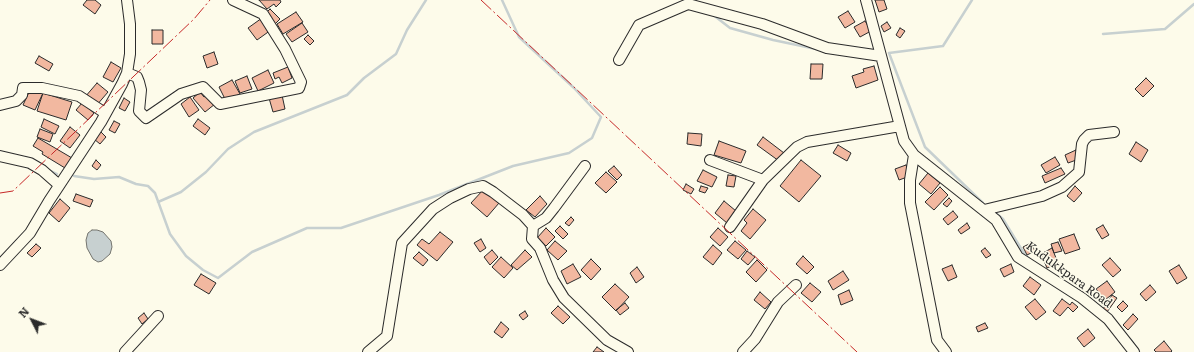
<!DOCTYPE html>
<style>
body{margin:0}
#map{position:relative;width:1194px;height:352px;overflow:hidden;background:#fdfbea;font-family:Literata,serif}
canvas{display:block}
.north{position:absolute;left:12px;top:300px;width:40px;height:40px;-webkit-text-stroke:3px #fdfbea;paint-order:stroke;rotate:312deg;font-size:11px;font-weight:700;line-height:16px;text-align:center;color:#2b2b2b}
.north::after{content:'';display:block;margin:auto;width:14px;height:18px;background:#2b2b2b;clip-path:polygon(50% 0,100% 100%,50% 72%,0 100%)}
</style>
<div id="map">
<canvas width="1194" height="352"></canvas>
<div class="north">N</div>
</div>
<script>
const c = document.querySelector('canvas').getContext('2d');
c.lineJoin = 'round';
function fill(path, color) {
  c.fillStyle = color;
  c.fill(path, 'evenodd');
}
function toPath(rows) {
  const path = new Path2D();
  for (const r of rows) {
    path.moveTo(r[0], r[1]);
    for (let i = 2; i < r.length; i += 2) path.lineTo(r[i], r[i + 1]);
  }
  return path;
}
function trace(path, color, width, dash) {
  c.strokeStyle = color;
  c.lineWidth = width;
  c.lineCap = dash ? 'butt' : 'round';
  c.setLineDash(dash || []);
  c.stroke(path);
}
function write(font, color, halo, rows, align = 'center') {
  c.font = font + ' Literata,serif';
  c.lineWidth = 3;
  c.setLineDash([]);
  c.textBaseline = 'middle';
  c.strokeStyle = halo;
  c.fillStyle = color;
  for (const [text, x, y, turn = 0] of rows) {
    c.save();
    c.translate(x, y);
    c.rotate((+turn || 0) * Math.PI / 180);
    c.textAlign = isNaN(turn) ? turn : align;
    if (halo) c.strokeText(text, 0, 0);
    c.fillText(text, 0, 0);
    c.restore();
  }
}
const water = toPath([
 [92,230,97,230,103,232,111,241,112,247,110,254,102,261,98,262,93,259,87,248,86,240,88,233,92,230]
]);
fill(water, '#c7d0d0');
trace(water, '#74746e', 1);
trace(toPath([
 [972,0,943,46,889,53,925,147,983,203],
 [712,14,730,28,773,40,816,49],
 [1103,34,1165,29,1194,4],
 [49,170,57,174],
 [74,176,94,179,119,177,136,184,148,186,155,193,170,234,186,256,203,270,218,278,252,252,307,228,341,228,439,195,513,166,569,153,592,138,601,117,574,88,519,37,502,0],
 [158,202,181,192,206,172,228,149,254,132,347,95,364,78,396,54,407,30,426,0],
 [997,214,1003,219,1025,255,1032,261],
 [1131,340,1139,352]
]), '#c7d0d0', 2.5);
const building = toPath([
 [87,0,95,0,101,5,95,14,83,5,87,0],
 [259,0,280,0,281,2,276,7,274,4,267,9,259,0],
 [875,0,884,0,887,9,879,12,875,0],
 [270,9,280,19,275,24,265,14,270,9],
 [848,11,855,22,845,28,838,17,848,11],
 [296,12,303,22,283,34,277,24,296,12],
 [262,18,271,30,257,40,248,28,262,18],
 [865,21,871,31,860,37,854,27,865,21],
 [887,22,891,28,884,32,881,26,887,22],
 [302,23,308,32,292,42,286,34,302,23],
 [900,28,905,31,900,38,896,35,900,28],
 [152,30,163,30,163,44,152,44,152,30],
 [308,35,314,41,310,45,304,39,308,35],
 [214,52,218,64,207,68,203,56,214,52],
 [39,56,53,64,49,71,35,63,39,56],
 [111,62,121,68,113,82,103,77,111,62],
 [811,64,823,64,822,79,810,79,811,64],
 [874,66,878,80,856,88,852,76,864,72,863,69,874,66],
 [288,67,292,78,282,83,279,77,275,79,273,73,288,67],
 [268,70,274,83,258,91,252,78,268,70],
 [247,76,252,89,240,93,235,81,247,76],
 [1146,78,1154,86,1143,97,1135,89,1146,78],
 [232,80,240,94,226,101,219,87,232,80],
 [97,83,108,92,96,106,85,97,97,83],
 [31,88,43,93,35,110,23,105,31,88],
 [200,92,204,97,207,95,215,104,205,112,193,98,200,92],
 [43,93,72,102,66,120,37,111,43,93],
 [282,95,285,109,273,112,269,98,282,95],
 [190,97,199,110,189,117,181,104,190,97],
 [124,98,130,102,125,111,119,108,124,98],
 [82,103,94,113,88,120,76,110,82,103],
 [44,119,59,126,55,134,41,127,44,119],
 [198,119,210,128,205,135,193,126,198,119],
 [114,121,120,124,115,133,109,130,114,121],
 [70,127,80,135,70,148,60,141,70,127],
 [40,129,53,134,50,142,37,137,40,129],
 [101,132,106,137,100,144,94,139,101,132],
 [688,133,702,134,701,146,687,144,688,133],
 [763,137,784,153,779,161,757,145,763,137],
 [38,138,72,158,65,168,42,154,43,152,33,146,38,138],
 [719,141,746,151,741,163,714,155,719,141],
 [1136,142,1148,150,1141,162,1129,154,1136,142],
 [838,145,851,153,847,161,833,153,838,145],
 [1076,150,1079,159,1068,163,1065,155,1076,150],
 [1055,157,1060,165,1046,173,1041,165,1055,157],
 [96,160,101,165,97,170,92,166,96,160],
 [801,160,821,176,799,202,780,186,801,160],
 [906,165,910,176,899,180,895,169,906,165],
 [614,166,622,175,617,180,608,171,614,166],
 [1061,168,1065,174,1045,183,1042,176,1061,168],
 [703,170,717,177,712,187,697,181,703,170],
 [606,172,617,182,606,193,595,183,606,172],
 [928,173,940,183,931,194,919,184,928,173],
 [728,175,736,176,734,187,726,186,728,175],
 [686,184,694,189,691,194,683,190,686,184],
 [701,186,708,188,705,193,699,191,701,186],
 [1075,186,1082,193,1074,202,1067,196,1075,186],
 [940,187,948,195,934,210,925,202,940,187],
 [483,190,499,203,487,217,471,203,483,190],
 [76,194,93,200,90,207,73,201,76,194],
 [540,196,547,204,535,217,526,210,540,196],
 [949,198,952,201,947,207,943,204,949,198],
 [60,199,70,208,59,222,49,213,60,199],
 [724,201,736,211,727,223,715,213,724,201],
 [753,209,766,220,750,239,741,231,747,223,744,220,753,209],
 [953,211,958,217,948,225,943,219,953,211],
 [571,217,574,220,569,226,565,223,571,217],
 [967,223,970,228,961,234,958,230,967,223],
 [1103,225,1109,235,1102,239,1096,229,1103,225],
 [560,226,568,234,563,239,555,231,560,226],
 [546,228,555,237,546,246,537,238,546,228],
 [718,228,728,237,720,246,710,237,718,228],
 [440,232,453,242,437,261,417,245,422,239,429,244,440,232],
 [1074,234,1080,249,1065,254,1059,239,1074,234],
 [481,239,486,248,480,252,474,243,481,239],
 [555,241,567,251,558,260,547,250,555,241],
 [735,241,746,250,738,259,727,250,735,241],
 [1058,242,1062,251,1054,253,1051,244,1058,242],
 [1031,243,1035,251,1027,255,1023,247,1031,243],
 [36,244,41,248,32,257,27,253,36,244],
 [713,245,722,253,713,265,703,257,713,245],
 [985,248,991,255,986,258,981,251,985,248],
 [1052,248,1058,263,1047,268,1041,254,1052,248],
 [492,250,498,257,490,265,484,257,492,250],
 [525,250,532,257,517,270,511,265,525,250],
 [747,251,755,257,748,265,741,259,747,251],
 [419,252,428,260,423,266,413,258,419,252],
 [803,256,814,267,807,274,796,264,803,256],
 [501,257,513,268,504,278,492,267,501,257],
 [1110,258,1121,270,1113,277,1102,265,1110,258],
 [591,259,601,269,591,280,581,270,591,259],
 [757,260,767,270,756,282,746,272,757,260],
 [573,264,581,277,567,284,561,271,573,264],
 [1011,264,1014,272,1004,277,1000,269,1011,264],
 [952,265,957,277,948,281,942,269,952,265],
 [1179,265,1187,278,1177,284,1169,271,1179,265],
 [637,267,644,277,636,283,630,273,637,267],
 [843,271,849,280,833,290,828,281,843,271],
 [201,274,216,283,209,294,194,285,201,274],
 [1030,277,1041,285,1034,295,1023,286,1030,277],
 [1107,281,1115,292,1105,300,1096,289,1107,281],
 [810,283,821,292,812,302,801,293,810,283],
 [615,284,629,297,616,311,602,297,615,284],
 [1150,285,1156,292,1146,301,1140,294,1150,285],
 [849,290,853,300,841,305,838,295,849,290],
 [760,292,771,302,765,309,754,300,760,292],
 [1112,295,1117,298,1107,312,1103,309,1112,295],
 [1035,299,1046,312,1036,320,1025,307,1035,299],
 [1062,299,1070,305,1072,302,1078,307,1073,312,1068,307,1060,316,1053,311,1062,299],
 [1123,301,1128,306,1122,312,1117,307,1123,301],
 [625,303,629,308,620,315,616,310,625,303],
 [558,306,570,317,563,324,551,313,558,306],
 [525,311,528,316,523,320,519,315,525,311],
 [144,313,148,319,142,324,138,318,144,313],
 [1133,314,1138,319,1128,330,1123,325,1133,314],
 [501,322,509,329,502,338,494,332,501,322],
 [985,323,988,328,978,332,976,327,985,323],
 [1088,329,1095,338,1084,347,1077,338,1088,329],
 [1164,341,1172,351,1171,352,1156,352,1154,350,1164,341],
 [597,347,604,352,593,352,597,347]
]);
fill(building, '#f2b8a0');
trace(building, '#2b2b2b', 1);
const minor = toPath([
 [866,0,904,141,914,155,996,220,1018,257,1082,298,1108,319,1134,352],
 [619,60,639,25,688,4,762,24,827,48,881,56],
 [127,73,137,77,139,82,141,90,139,111,146,118,181,94,203,87,220,104,299,88,301,82,285,49,263,14,233,0],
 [0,105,16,101,22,95,23,88,42,88,79,96,105,113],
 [914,155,910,180,910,203,937,340,946,352],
 [0,156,30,163,42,170,59,185],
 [710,160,763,180],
 [585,166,554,208,546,218,533,226,532,239,540,248,553,280,564,298,607,340,628,352],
 [984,210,1042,196,1062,187,1079,172,1082,144,1084,140,1089,135,1114,132],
 [730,227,763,180,797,147,807,142,900,126],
 [0,265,30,233,49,201,101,122,122,84,127,73,130,54,130,24,127,0],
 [125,352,158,316],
 [368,352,387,336,402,243,433,209,450,198,469,189,483,186,493,192,523,215,533,226],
 [743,352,755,339,778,302,796,285]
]);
trace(minor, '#2b2b2b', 12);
trace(minor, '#fdfbea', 10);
trace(toPath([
 [481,0,857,352],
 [0,193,13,191,194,19,210,0]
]), '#c62828', 1, [14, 3, 2, 3]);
write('12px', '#2b2b2b', '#fdfbea', [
 ["Kudukkpara Road",1069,275,36]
]);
</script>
